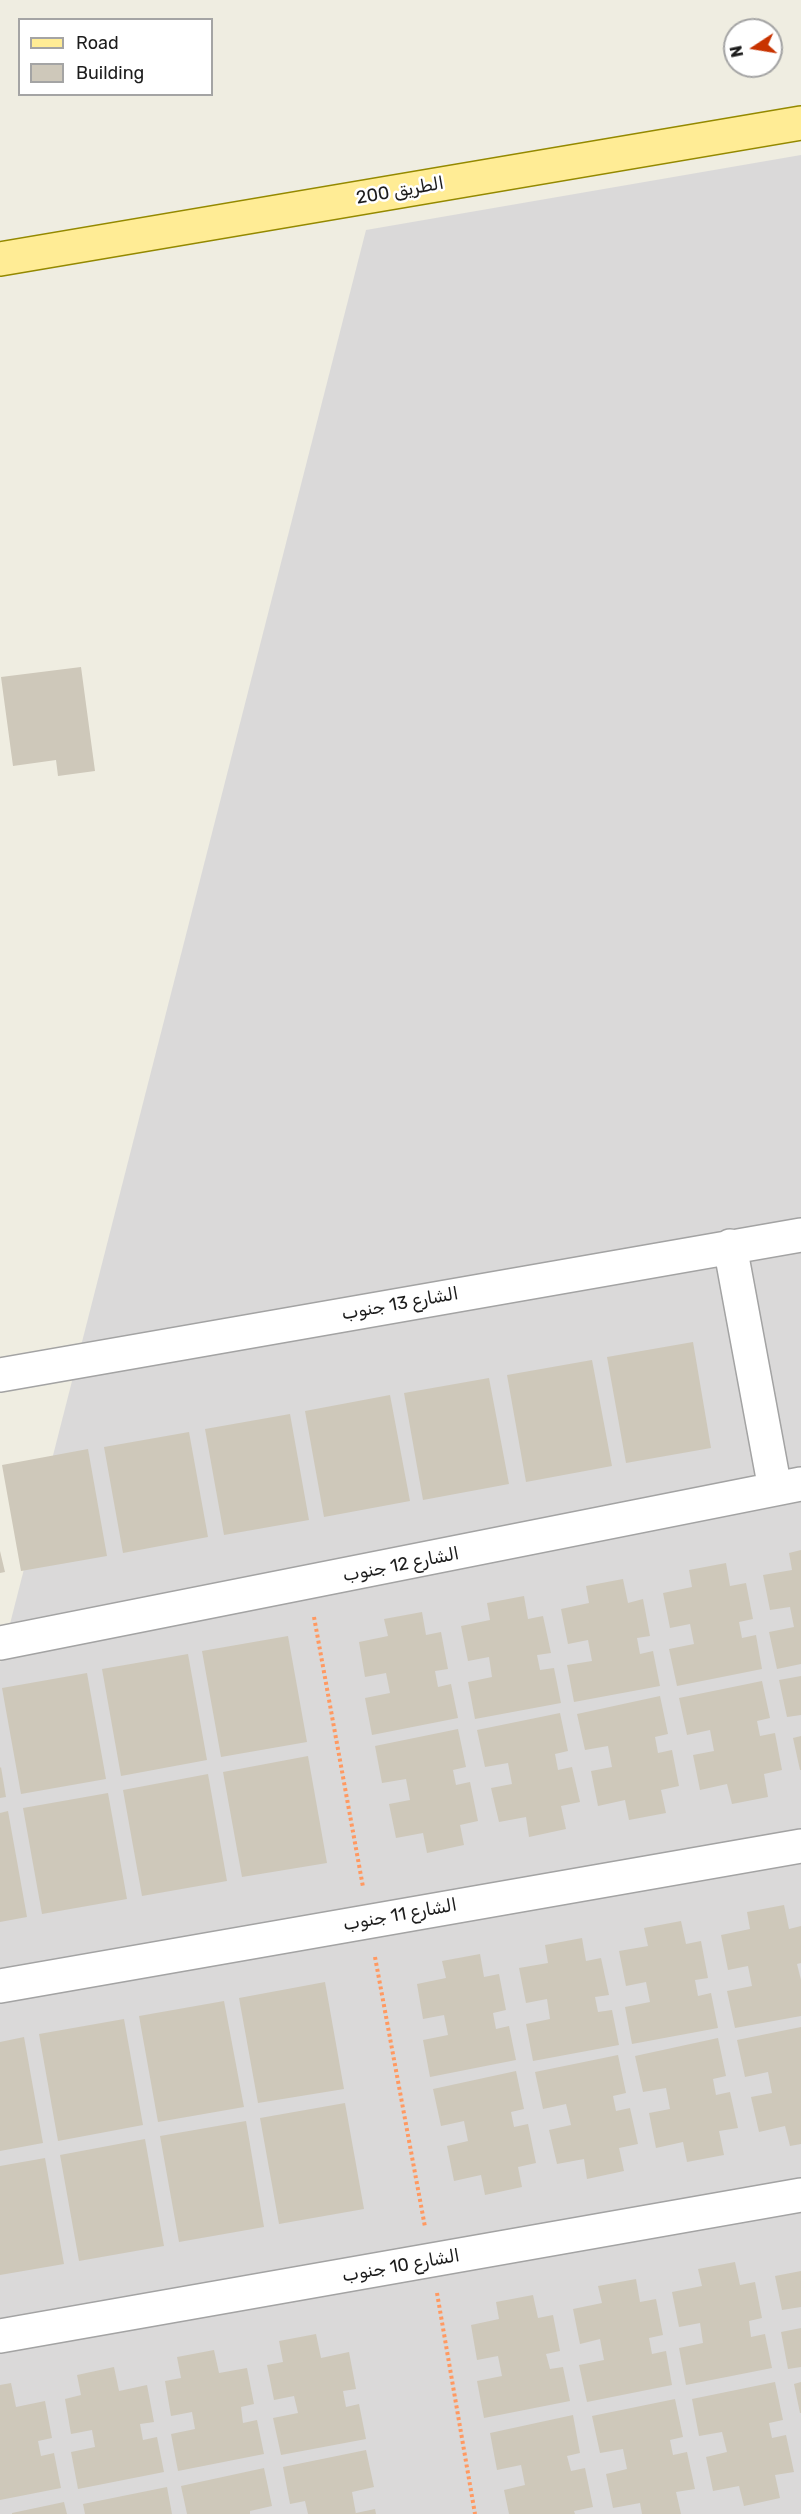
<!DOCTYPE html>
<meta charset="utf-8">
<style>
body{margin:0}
#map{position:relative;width:801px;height:2514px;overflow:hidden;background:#efede1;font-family:Rubik,sans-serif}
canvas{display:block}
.legend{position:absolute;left:18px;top:18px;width:195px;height:78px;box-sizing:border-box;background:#fff;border:2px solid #a4a4a4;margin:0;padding:8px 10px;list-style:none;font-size:18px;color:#1c1c1c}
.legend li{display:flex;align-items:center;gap:12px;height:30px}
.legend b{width:30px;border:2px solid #a4a4a4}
.north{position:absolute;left:723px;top:18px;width:60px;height:60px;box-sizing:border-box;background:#fff;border:2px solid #a4a4a4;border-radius:50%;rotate:258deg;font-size:16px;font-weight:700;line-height:24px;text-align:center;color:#1c1c1c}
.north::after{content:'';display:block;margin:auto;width:21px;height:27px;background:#c83300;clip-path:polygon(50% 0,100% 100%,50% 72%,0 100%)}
</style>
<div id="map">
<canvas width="801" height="2514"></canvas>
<ul class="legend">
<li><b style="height:8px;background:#ffec95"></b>Road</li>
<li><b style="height:16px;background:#cec8ba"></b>Building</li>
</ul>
<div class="north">N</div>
</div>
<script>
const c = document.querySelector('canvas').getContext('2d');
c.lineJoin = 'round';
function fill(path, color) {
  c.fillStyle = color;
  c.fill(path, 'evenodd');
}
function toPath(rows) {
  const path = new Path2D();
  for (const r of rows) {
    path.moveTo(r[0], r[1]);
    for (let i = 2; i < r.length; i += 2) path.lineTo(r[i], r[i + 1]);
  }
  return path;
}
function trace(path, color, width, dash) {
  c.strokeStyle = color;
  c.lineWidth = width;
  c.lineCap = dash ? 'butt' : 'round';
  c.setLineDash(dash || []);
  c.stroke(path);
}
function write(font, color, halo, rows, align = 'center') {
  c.font = font + ' Rubik,Cairo,sans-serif';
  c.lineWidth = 5;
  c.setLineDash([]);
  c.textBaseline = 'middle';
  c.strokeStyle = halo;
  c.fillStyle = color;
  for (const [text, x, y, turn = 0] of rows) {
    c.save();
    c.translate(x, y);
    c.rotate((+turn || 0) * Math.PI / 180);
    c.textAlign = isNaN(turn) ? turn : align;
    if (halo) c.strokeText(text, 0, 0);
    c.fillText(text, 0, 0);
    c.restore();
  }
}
fill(toPath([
 [801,155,801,2514,0,2514,0,1663,366,230]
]), '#dad9d9');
fill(toPath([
 [81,667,95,771,58,776,56,760,13,766,1,677],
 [693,1342,711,1448,626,1463,607,1357],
 [592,1360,612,1466,526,1482,507,1375],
 [489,1378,509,1484,423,1500,404,1393],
 [390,1395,410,1501,324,1517,305,1411],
 [290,1414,309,1520,224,1535,205,1429],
 [189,1432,208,1537,123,1553,104,1447],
 [88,1449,107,1556,21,1571,2,1465],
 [801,1550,801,1664,777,1669,769,1632,794,1627,790,1607,770,1610,763,1575,792,1570,789,1553],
 [0,1551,5,1572,0,1573],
 [726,1563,730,1586,746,1583,753,1619,739,1622,742,1638,756,1635,762,1669,677,1686,669,1649,694,1644,690,1624,670,1628,663,1593,692,1587,689,1570],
 [623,1579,628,1603,643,1599,650,1636,637,1638,640,1654,653,1651,660,1686,574,1702,567,1665,592,1661,588,1640,568,1644,561,1609,589,1603,586,1586],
 [524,1596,528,1619,543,1616,551,1653,537,1655,540,1670,554,1668,561,1703,475,1719,468,1682,492,1677,489,1657,468,1661,461,1626,490,1620,487,1603],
 [422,1612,426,1635,441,1632,448,1669,435,1671,438,1687,451,1684,458,1718,372,1735,365,1698,390,1693,386,1673,365,1677,359,1642,388,1636,384,1619],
 [288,1636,307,1742,221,1757,202,1651],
 [188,1654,207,1760,121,1776,102,1669],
 [87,1673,106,1779,21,1794,2,1688],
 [801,1676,801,1715,787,1717,779,1680],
 [762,1681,770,1718,757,1721,760,1736,775,1733,782,1770,764,1774,768,1797,732,1804,727,1784,700,1790,693,1755,714,1751,710,1730,687,1735,679,1698],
 [660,1696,668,1734,655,1737,658,1753,672,1750,679,1786,661,1790,666,1813,629,1820,625,1800,598,1806,591,1771,612,1767,608,1746,585,1750,577,1714],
 [560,1713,568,1751,555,1754,558,1770,572,1767,580,1802,561,1806,566,1829,529,1837,526,1817,499,1822,491,1788,512,1784,508,1763,485,1767,477,1730],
 [458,1729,466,1767,453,1770,456,1785,470,1782,478,1821,460,1825,464,1845,427,1853,423,1833,396,1838,389,1804,410,1800,406,1779,382,1783,375,1746],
 [801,1736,801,1770,800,1770,793,1738],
 [308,1756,327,1863,242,1877,223,1772],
 [1,1767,6,1797,0,1798,0,1768],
 [208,1774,227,1881,142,1896,123,1790],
 [108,1793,127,1899,42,1914,23,1808],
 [8,1811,27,1917,0,1922,0,1813],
 [784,1905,789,1929,801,1926,801,1963,797,1964,801,1980,801,2016,735,2028,727,1991,752,1986,748,1966,728,1970,721,1935,750,1929,747,1912],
 [681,1921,686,1944,701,1941,708,1978,695,1980,698,1996,711,1993,718,2028,632,2044,625,2007,650,2002,646,1982,626,1986,619,1951,648,1946,644,1928],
 [582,1938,586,1961,601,1958,609,1995,595,1997,598,2012,612,2010,619,2045,533,2061,526,2024,550,2019,547,1999,526,2003,519,1968,548,1963,545,1945],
 [480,1954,484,1977,499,1974,506,2010,493,2013,496,2029,509,2026,516,2060,430,2077,423,2040,448,2035,444,2015,423,2019,417,1984,446,1978,442,1961],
 [325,1982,344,2089,258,2103,239,1998],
 [224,2001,244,2107,158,2122,139,2016],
 [124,2019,143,2125,58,2141,39,2034],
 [801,2027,801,2144,790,2146,785,2126,759,2132,751,2097,772,2093,768,2072,745,2077,737,2040],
 [24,2037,43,2143,0,2151,0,2042],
 [718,2038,726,2076,713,2079,716,2095,730,2092,738,2128,719,2131,724,2155,687,2162,683,2142,656,2148,649,2113,670,2109,666,2088,643,2092,635,2056],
 [618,2055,626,2093,613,2096,616,2111,630,2108,638,2144,619,2148,624,2171,587,2179,584,2159,557,2164,549,2130,571,2125,566,2104,543,2109,535,2072],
 [516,2071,524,2109,511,2112,514,2127,528,2124,536,2163,518,2167,522,2187,485,2195,481,2175,454,2181,447,2146,468,2141,464,2121,441,2126,433,2089],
 [345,2103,364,2209,279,2224,260,2118],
 [246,2121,264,2227,179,2242,160,2136],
 [145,2139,164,2246,79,2261,60,2155],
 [45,2158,64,2264,0,2275,0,2166],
 [735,2262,740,2285,755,2282,762,2318,749,2321,751,2337,765,2334,772,2368,686,2385,679,2348,703,2343,700,2323,679,2327,672,2292,702,2286,698,2269],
 [801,2271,801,2307,782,2310,775,2276],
 [636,2279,640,2302,656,2299,663,2335,649,2338,652,2354,666,2351,672,2385,587,2402,579,2365,604,2360,600,2339,580,2344,573,2309,602,2303,598,2286],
 [533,2295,538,2318,553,2315,560,2351,546,2354,550,2369,563,2367,570,2401,484,2418,477,2381,502,2376,498,2356,477,2360,471,2325,499,2319,496,2302],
 [801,2328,801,2367,788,2369,781,2332],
 [316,2334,321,2358,349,2352,356,2389,343,2391,346,2407,359,2404,366,2439,281,2455,273,2418,298,2413,294,2396,274,2400,267,2365,283,2362,279,2341],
 [214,2350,219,2373,247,2368,254,2404,241,2407,243,2423,257,2420,264,2454,178,2471,171,2434,195,2429,192,2412,171,2416,165,2381,181,2378,177,2357],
 [114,2367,119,2391,147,2385,154,2422,140,2424,143,2440,157,2437,164,2472,78,2489,71,2452,95,2447,92,2430,71,2434,65,2399,81,2395,77,2375],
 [775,2382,783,2420,769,2423,772,2438,786,2435,794,2472,775,2475,780,2498,744,2506,739,2486,713,2491,706,2457,727,2452,722,2432,699,2436,692,2399],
 [801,2382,801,2413,800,2413,794,2384],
 [11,2383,16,2407,45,2401,52,2438,38,2441,41,2456,54,2453,61,2488,0,2500,0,2385],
 [675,2399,683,2437,670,2440,673,2455,687,2452,695,2489,676,2492,681,2514,642,2514,640,2503,613,2508,606,2474,627,2469,623,2449,600,2453,592,2416],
 [573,2415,580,2453,567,2456,571,2471,585,2468,593,2507,574,2511,575,2514,509,2514,504,2490,525,2485,521,2465,497,2470,490,2433],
 [366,2450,374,2487,352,2492,356,2514,308,2514,305,2501,290,2504,283,2467],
 [264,2468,272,2506,250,2511,250,2514,187,2514,181,2486],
 [167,2487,172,2514,85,2514,83,2504],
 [64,2502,67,2514,12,2514,12,2513],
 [375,2509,376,2514,356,2514,356,2513]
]), '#cec8ba');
const minor = toPath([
 [730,1246,775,1489],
 [0,1375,801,1235],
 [0,1643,801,1484],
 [0,1986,801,1846],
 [0,2336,801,2195]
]);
const major = toPath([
 [0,259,801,123]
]);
trace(minor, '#a3a3a3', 36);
trace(major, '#948900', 36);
trace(toPath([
 [314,1617,363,1887],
 [375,1957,425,2227],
 [437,2293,475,2514]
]), '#ff9961', 4, [3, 3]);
trace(minor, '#fff', 33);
trace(major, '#ffec95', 33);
write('18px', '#1c1c1c', '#fff', [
 ["الطريق 200",400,191,-10],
 ["الشارع 13 جنوب",400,1304,-10],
 ["الشارع 12 جنوب",401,1565,-11],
 ["الشارع 11 جنوب",400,1915,-10],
 ["الشارع 10 جنوب",401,2266,-10]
]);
</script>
